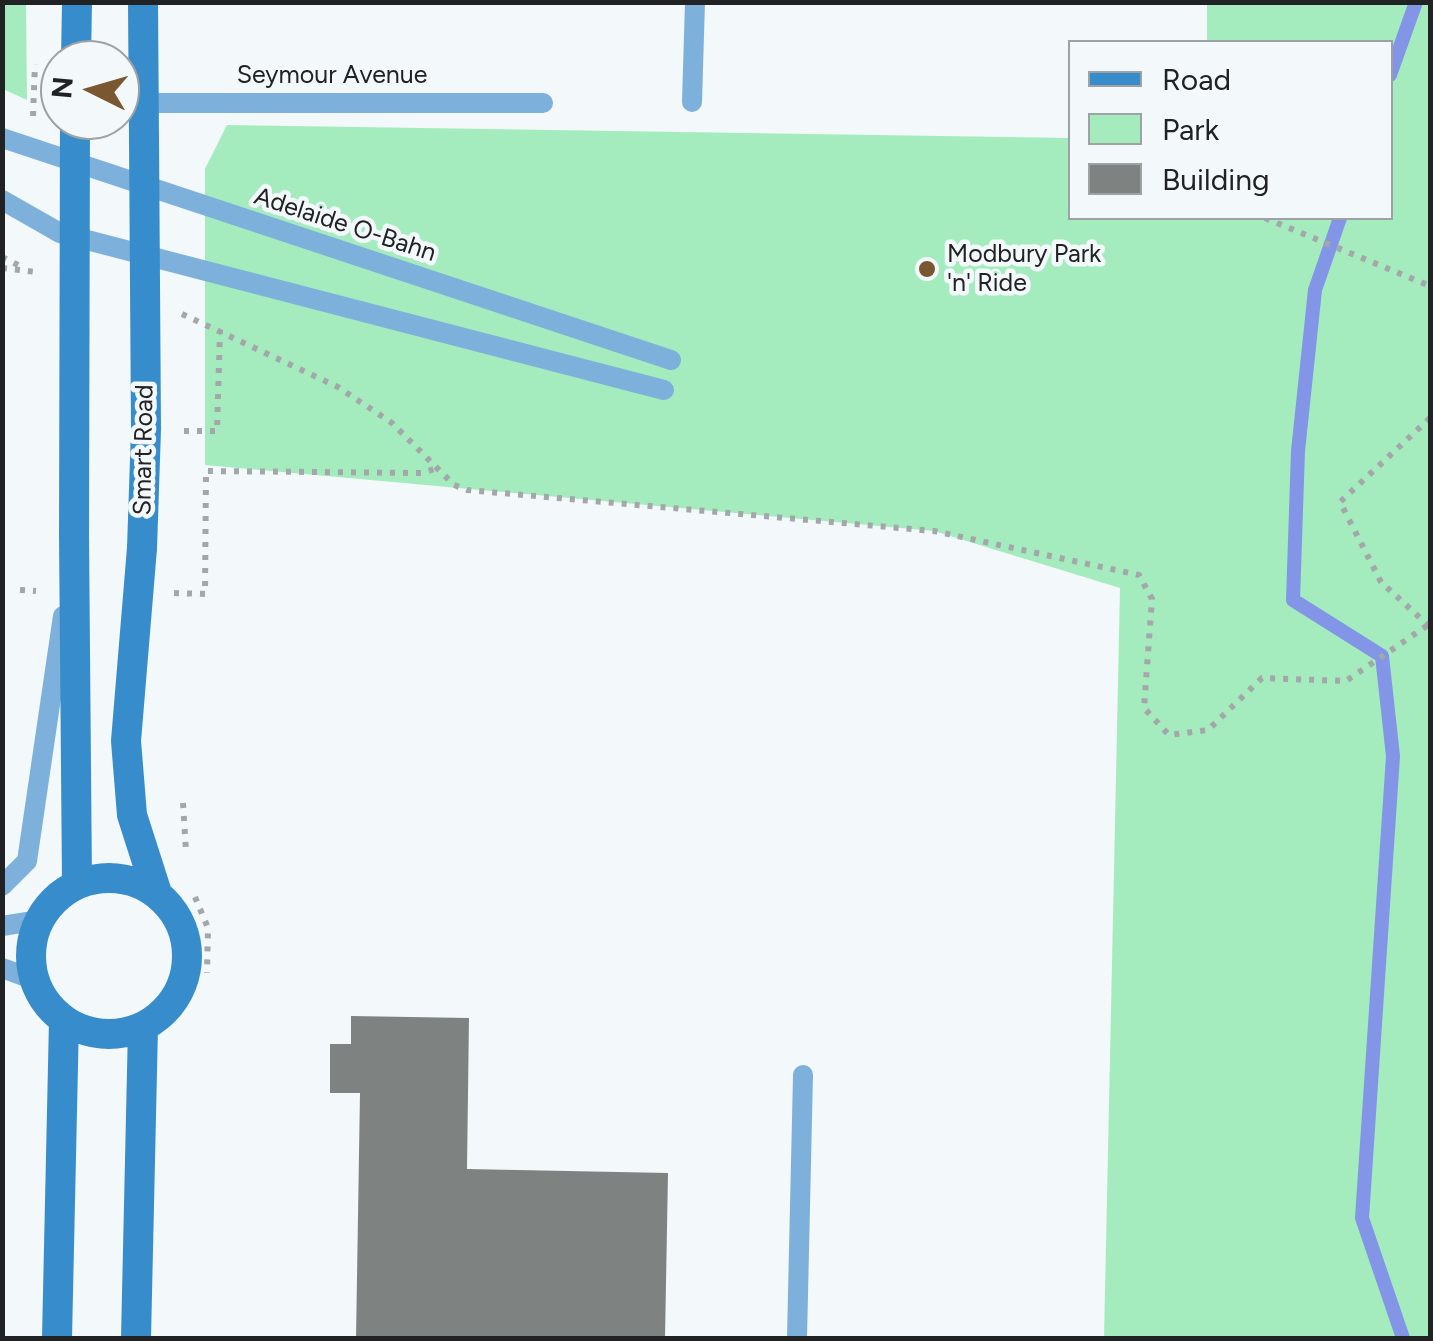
<!DOCTYPE html>
<style>
body{margin:0}
#map{position:relative;width:1433px;height:1341px;overflow:hidden;background:#f3f8fa;font-family:Figtree,sans-serif}
canvas{display:block}
.frame{position:absolute;inset:0;border:5px solid #212223;pointer-events:none}
.legend{position:absolute;left:1068px;top:40px;width:325px;height:180px;box-sizing:border-box;background:#f3f8fa;border:2px solid #9fa2a4;margin:0;padding:12px 18px;list-style:none;font-size:30px;color:#212223}
.legend li{display:flex;align-items:center;gap:20px;height:50px}
.legend b{width:50px;border:2px solid #9fa2a4}
.north{position:absolute;left:40px;top:40px;width:100px;height:100px;box-sizing:border-box;background:#f3f8fa;border:2px solid #9fa2a4;border-radius:50%;rotate:275deg;font-size:28px;font-weight:700;line-height:40px;text-align:center;color:#212223}
.north::after{content:'';display:block;margin:auto;width:35px;height:45px;background:#7a5730;clip-path:polygon(50% 0,100% 100%,50% 72%,0 100%)}
</style>
<div id="map">
<canvas width="1433" height="1341"></canvas>
<div class="frame"></div>
<ul class="legend">
<li><b style="height:12px;background:#378dcb"></b>Road</li>
<li><b style="height:28px;background:#a4ecbe"></b>Park</li>
<li><b style="height:28px;background:#7e8382"></b>Building</li>
</ul>
<div class="north">N</div>
</div>
<script>
const c = document.querySelector('canvas').getContext('2d');
c.lineJoin = 'round';
function fill(path, color) {
  c.fillStyle = color;
  c.fill(path, 'evenodd');
}
function toPath(rows) {
  const path = new Path2D();
  for (const r of rows) {
    if (r.length === 3) {
      path.moveTo(r[0] + r[2], r[1]);
      path.arc(r[0], r[1], r[2], 0, 2 * Math.PI);
      continue;
    }
    path.moveTo(r[0], r[1]);
    for (let i = 2; i < r.length; i += 2) path.lineTo(r[i], r[i + 1]);
  }
  return path;
}
function trace(path, color, width, dash) {
  c.strokeStyle = color;
  c.lineWidth = width;
  c.lineCap = dash ? 'butt' : 'round';
  c.setLineDash(dash || []);
  c.stroke(path);
}
function write(font, color, halo, rows, align = 'center') {
  c.font = font + ' Figtree,sans-serif';
  c.lineWidth = 9;
  c.setLineDash([]);
  c.textBaseline = 'middle';
  c.strokeStyle = halo;
  c.fillStyle = color;
  for (const [text, x, y, turn = 0] of rows) {
    c.save();
    c.translate(x, y);
    c.rotate((+turn || 0) * Math.PI / 180);
    c.textAlign = isNaN(turn) ? turn : align;
    if (halo) c.strokeText(text, 0, 0);
    c.fillText(text, 0, 0);
    c.restore();
  }
}
fill(toPath([
 [3,2,26,3,27,100,3,89],
 [1207,3,1430,3,1430,1338,1104,1338,1120,588,934,531,205,465,205,169,227,125,1070,138,1070,218,1390,218,1390,42,1207,42]
]), '#a4ecbe');
trace(toPath([
 [1390,75,1416,2],
 [1340,218,1315,290,1298,451,1293,600,1382,656,1393,756,1362,1218,1403,1338]
]), '#8295e7', 14);
fill(toPath([
 [351,1016,469,1018,467,1169,668,1173,665,1338,356,1338,360,1093,330,1093,330,1044,351,1044]
]), '#7e8382');
trace(toPath([
 [33,116,35,64],
 [1265,218,1430,286],
 [2,257,24,268],
 [2,268,36,272],
 [182,314,338,387,392,423,454,485,467,490,934,531,1139,575,1152,599,1144,708,1169,735,1208,730,1262,678,1346,681,1428,625],
 [184,431,217,431,220,330],
 [20,590,36,591],
 [174,593,205,594,206,471,421,473,438,468],
 [1429,626,1381,582,1340,502,1430,418],
 [183,803,186,851],
 [195,897,208,928,207,973]
]), '#a4a7a9', 6, [5, 8]);
trace(toPath([
 [692,102,695,2],
 [120,103,543,103],
 [2,138,671,360],
 [2,200,60,233,664,390],
 [2,886,27,861,63,616],
 [2,926,40,920],
 [2,968,35,980],
 [797,1338,803,1075]
]), '#7db1db', 20);
trace(toPath([
 [143,2,144,139],
 [76,60,77,2],
 [74,535,77,884],
 [142,548,126,741,132,815,157,893],
 [109,956,78],
 [57,1338,64,1020],
 [136,1338,143,1027]
]), '#378dcb', 30);
trace(toPath([
 [74,535,75,120],
 [142,548,146,429,144,139]
]), '#378dcb', 30);
for (const [x, y, r, color] of [
 [927,269,10,"#7a5730"]
]) {
  const dot = new Path2D();
  dot.arc(x, y, r, 0, 2 * Math.PI);
  c.fillStyle = color;
  c.fill(dot);
  trace(dot, '#f3f8fa', 4);
}
write('25px', '#212223', '#f3f8fa', [
 ["Seymour Avenue",332,76],
 ["Adelaide O-Bahn",345,225,18],
 ["Smart Road",144,450,-89]
]);
write('25px', '#212223', '#f3f8fa', [
 ["Modbury Park",947,255],
 ["'n' Ride",947,284]
], 'left');
</script>
